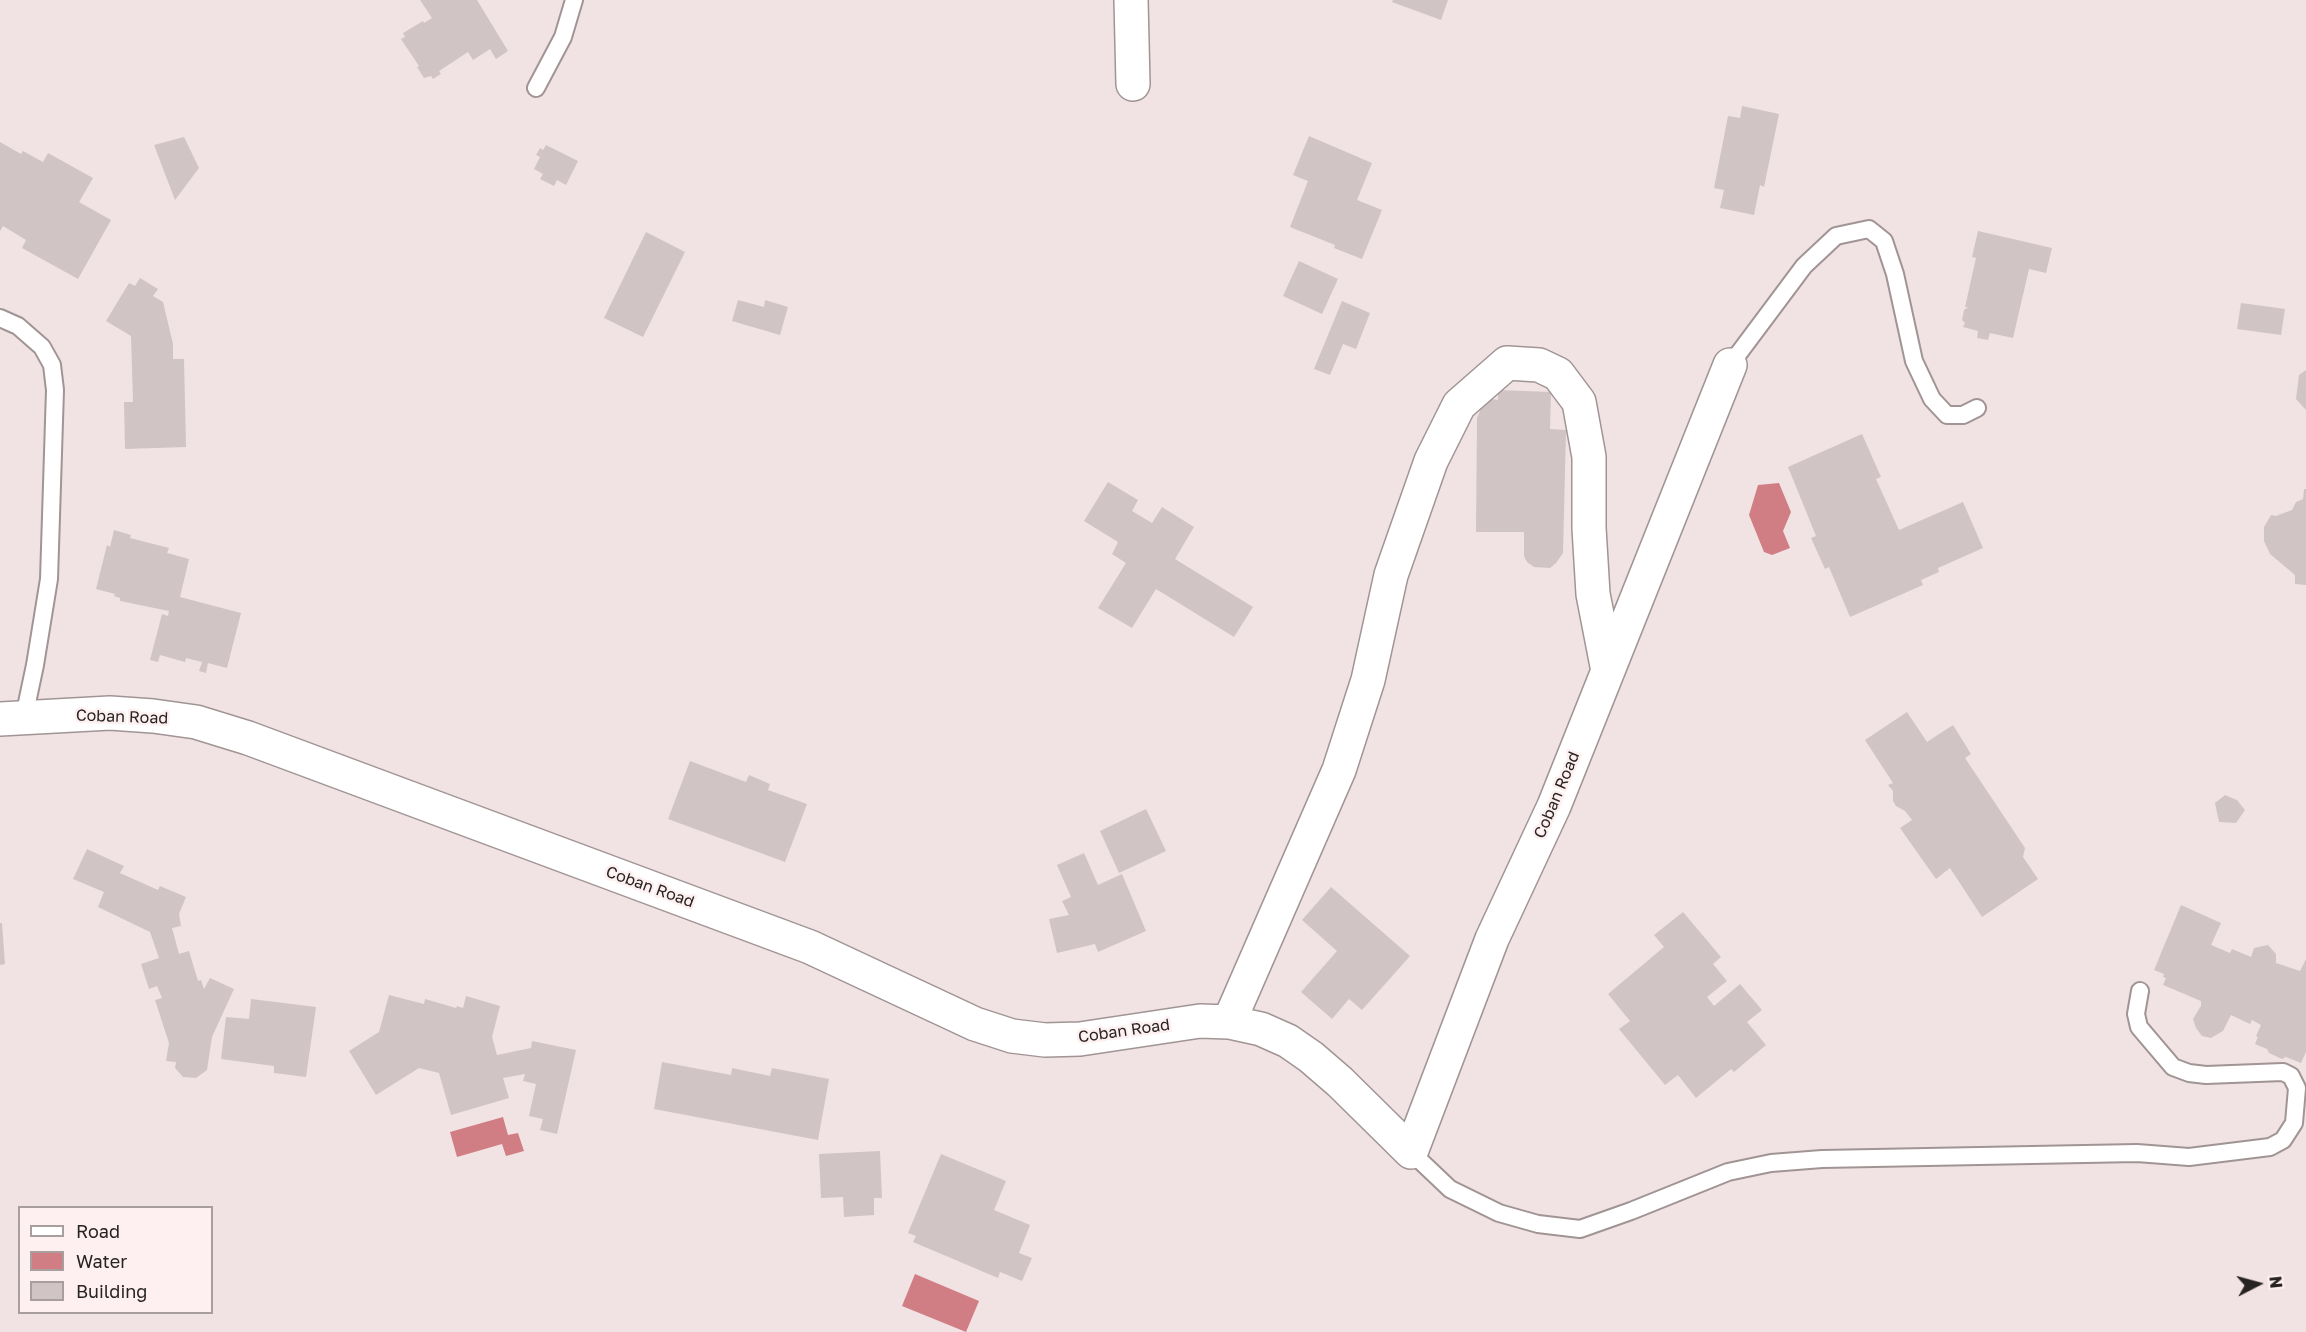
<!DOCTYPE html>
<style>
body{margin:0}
#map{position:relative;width:2306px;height:1332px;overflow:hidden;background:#f1e3e3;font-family:"Golos Text",sans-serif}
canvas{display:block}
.legend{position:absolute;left:18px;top:1206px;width:195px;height:108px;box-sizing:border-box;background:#fef0f0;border:2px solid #a89e9e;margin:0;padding:8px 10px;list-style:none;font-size:18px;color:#282323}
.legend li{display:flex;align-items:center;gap:12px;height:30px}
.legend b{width:30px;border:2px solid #a89e9e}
.north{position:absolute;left:2228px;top:1254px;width:60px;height:60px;-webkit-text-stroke:4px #fef0f0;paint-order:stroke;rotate:84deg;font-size:16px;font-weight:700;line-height:24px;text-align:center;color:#282323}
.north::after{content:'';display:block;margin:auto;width:21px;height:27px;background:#282323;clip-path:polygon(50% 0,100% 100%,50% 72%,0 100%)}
</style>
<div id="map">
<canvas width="2306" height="1332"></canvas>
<ul class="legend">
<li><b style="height:8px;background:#fff"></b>Road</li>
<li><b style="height:16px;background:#d07e84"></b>Water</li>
<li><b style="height:16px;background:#d1c4c4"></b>Building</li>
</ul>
<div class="north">N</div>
</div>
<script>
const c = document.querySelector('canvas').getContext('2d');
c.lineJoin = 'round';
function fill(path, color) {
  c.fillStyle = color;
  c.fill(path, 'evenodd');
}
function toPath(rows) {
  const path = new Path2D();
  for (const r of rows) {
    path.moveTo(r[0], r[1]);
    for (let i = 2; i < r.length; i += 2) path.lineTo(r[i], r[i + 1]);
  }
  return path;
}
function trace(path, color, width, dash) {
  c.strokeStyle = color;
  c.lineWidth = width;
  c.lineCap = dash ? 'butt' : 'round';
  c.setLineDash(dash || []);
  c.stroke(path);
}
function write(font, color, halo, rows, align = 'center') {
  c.font = font + ' "Golos Text",sans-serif';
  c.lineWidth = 5;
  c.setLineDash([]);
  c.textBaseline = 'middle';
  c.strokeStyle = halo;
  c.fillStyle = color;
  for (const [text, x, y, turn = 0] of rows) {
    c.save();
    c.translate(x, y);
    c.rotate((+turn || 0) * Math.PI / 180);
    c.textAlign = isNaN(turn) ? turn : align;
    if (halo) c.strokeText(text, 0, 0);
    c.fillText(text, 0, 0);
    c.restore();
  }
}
fill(toPath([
 [1779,483,1791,512,1783,531,1790,548,1772,555,1764,552,1749,515,1758,485],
 [503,1117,508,1135,518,1133,524,1151,506,1156,502,1144,457,1157,450,1132],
 [915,1274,979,1301,966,1332,902,1306]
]), '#d07e84');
fill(toPath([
 [420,0,477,0,508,51,496,59,490,49,473,60,468,52,439,71,441,74,433,79,431,76,424,78,417,67,419,66,401,39,405,37,403,33,423,21,424,23,432,18],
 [1393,0,1448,0,1441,20,1392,2],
 [1742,106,1779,114,1764,187,1760,185,1754,215,1720,208,1724,190,1714,188,1728,116,1740,118],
 [1309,136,1372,163,1357,200,1382,210,1362,259,1334,248,1335,245,1290,227,1308,181,1293,175],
 [184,137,199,168,175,200,154,145],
 [0,142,21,154,23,151,43,162,48,153,93,178,79,202,111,220,78,279,22,248,26,240,3,226,0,231],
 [546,145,578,161,566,185,557,180,554,186,540,179,543,174,534,169,540,157,536,155,540,148,543,150],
 [1978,231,2052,248,2046,273,2029,269,2013,338,1990,333,1988,340,1977,338,1978,331,1963,327,1965,323,1962,320,1964,310,1968,307,1965,307,1976,258,1972,257],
 [646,232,685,252,643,337,604,318],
 [1299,261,1338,279,1322,314,1283,296],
 [140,278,158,289,153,296,163,302,173,344,173,359,184,359,186,447,125,449,124,402,133,402,131,336,106,321,129,283,135,286],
 [738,300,764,307,765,300,788,307,780,335,732,321],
 [1342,301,1370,313,1356,349,1343,344,1330,375,1314,369],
 [2241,303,2285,309,2281,335,2237,329],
 [2306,370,2306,410,2296,399,2299,375],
 [1498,390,1551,392,1550,429,1566,430,1563,553,1556,563,1550,568,1534,567,1527,562,1524,556,1524,532,1476,532,1477,418,1483,404,1492,399,1498,400],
 [1862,434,1881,477,1876,479,1899,530,1963,502,1983,548,1938,568,1939,572,1921,580,1923,585,1850,617,1829,567,1825,569,1811,538,1816,536,1788,467],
 [1108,482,1138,500,1132,511,1152,523,1162,507,1194,527,1175,559,1253,607,1234,637,1156,589,1132,628,1098,608,1126,563,1112,554,1118,542,1084,521],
 [2304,489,2306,489,2306,585,2295,584,2295,575,2270,554,2264,541,2264,527,2271,515,2276,516,2292,510,2296,502,2303,499],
 [114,530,131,535,130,538,169,548,167,553,189,559,180,597,241,613,227,668,208,663,206,673,199,671,202,662,186,658,185,662,160,655,158,662,150,660,162,614,168,616,169,611,120,601,120,598,114,596,115,594,96,589,107,545,110,547],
 [1907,712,1927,742,1953,725,1971,754,1965,758,2025,848,2023,857,2038,879,1982,917,1950,868,1936,879,1900,828,1912,820,1905,811,1896,806,1893,801,1893,791,1888,785,1893,783,1865,740],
 [690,761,746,782,749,775,770,784,768,790,807,804,785,862,668,819],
 [2225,795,2237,800,2245,810,2236,823,2219,822,2215,803],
 [1146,809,1166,851,1119,873,1100,831],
 [87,849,124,866,120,873,158,890,160,886,186,897,179,914,181,926,172,928,179,954,189,951,198,981,201,980,204,989,210,978,234,989,212,1037,207,1070,196,1078,183,1077,175,1068,176,1062,166,1061,169,1043,155,1000,162,998,157,986,149,989,141,964,159,958,150,932,98,907,104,892,73,879],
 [1084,853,1098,885,1122,874,1146,931,1098,952,1095,944,1057,953,1049,919,1069,915,1062,901,1071,897,1057,865],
 [1331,887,1410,956,1362,1010,1349,999,1332,1019,1301,992,1337,951,1302,920],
 [2181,905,2221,923,2211,945,2230,953,2232,949,2251,957,2254,948,2268,945,2276,954,2276,963,2300,971,2306,959,2306,1052,2301,1063,2286,1057,2282,1059,2269,1053,2267,1049,2255,1044,2258,1037,2256,1036,2261,1025,2252,1020,2250,1024,2231,1015,2223,1031,2211,1038,2202,1036,2196,1028,2193,1019,2201,1006,2201,1001,2163,985,2166,978,2163,977,2164,974,2154,970],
 [1683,912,1721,957,1713,964,1727,981,1707,997,1714,1006,1740,984,1762,1010,1747,1022,1766,1045,1734,1072,1731,1069,1696,1098,1678,1075,1665,1085,1619,1029,1630,1021,1608,994,1664,947,1654,935],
 [0,923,2,923,5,964,0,965],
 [389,995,424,1004,425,999,456,1008,457,1006,463,1008,466,996,500,1006,492,1037,497,1055,531,1048,532,1041,576,1050,557,1134,540,1130,543,1119,529,1116,536,1084,523,1081,525,1074,503,1078,509,1098,451,1115,439,1073,419,1068,376,1095,349,1051,379,1032],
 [251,999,316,1007,306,1077,274,1073,274,1066,221,1059,226,1017,249,1019],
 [662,1062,731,1075,732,1068,770,1076,772,1068,829,1079,818,1140,654,1109],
 [880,1151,882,1198,874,1198,874,1215,844,1217,843,1197,821,1198,819,1154],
 [941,1154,1006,1181,994,1210,1030,1225,1019,1253,1032,1258,1022,1281,1000,1272,998,1278,913,1242,916,1236,908,1233]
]), '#d1c4c4');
const service = toPath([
 [536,88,563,37,574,0],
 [0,318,18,326,42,347,52,365,55,390,49,579,35,665,24,717],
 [1730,365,1804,266,1836,236,1869,229,1884,241,1895,274,1914,361,1932,399,1947,415,1963,415,1977,408],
 [1411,1152,1450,1189,1499,1213,1538,1224,1580,1229,1631,1211,1728,1172,1771,1163,1822,1159,2137,1153,2189,1157,2270,1147,2283,1140,2294,1123,2297,1088,2291,1076,2283,1072,2206,1075,2189,1073,2173,1067,2139,1027,2136,1014,2140,991]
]);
const minor = toPath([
 [1131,0,1133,84],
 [0,719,110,713,153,716,196,722,248,738,810,947,975,1024,1012,1036,1045,1040,1080,1039,1200,1021,1229,1022,1261,1029,1288,1041,1311,1057,1340,1082,1411,1152,1492,939,1554,806,1730,365],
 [1229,1022,1339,770,1368,680,1391,575,1431,461,1459,405,1507,363,1539,365,1558,374,1579,402,1589,457,1589,528,1593,594,1608,671]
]);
trace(service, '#a19495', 20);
trace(minor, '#a19495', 36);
trace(service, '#fff', 16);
trace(minor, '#fff', 33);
write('16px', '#282323', '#fef0f0', [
 ["Coban Road",122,717,2],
 ["Coban Road",1557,795,-67],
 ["Coban Road",650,887,20],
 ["Coban Road",1124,1031,-8]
]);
</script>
